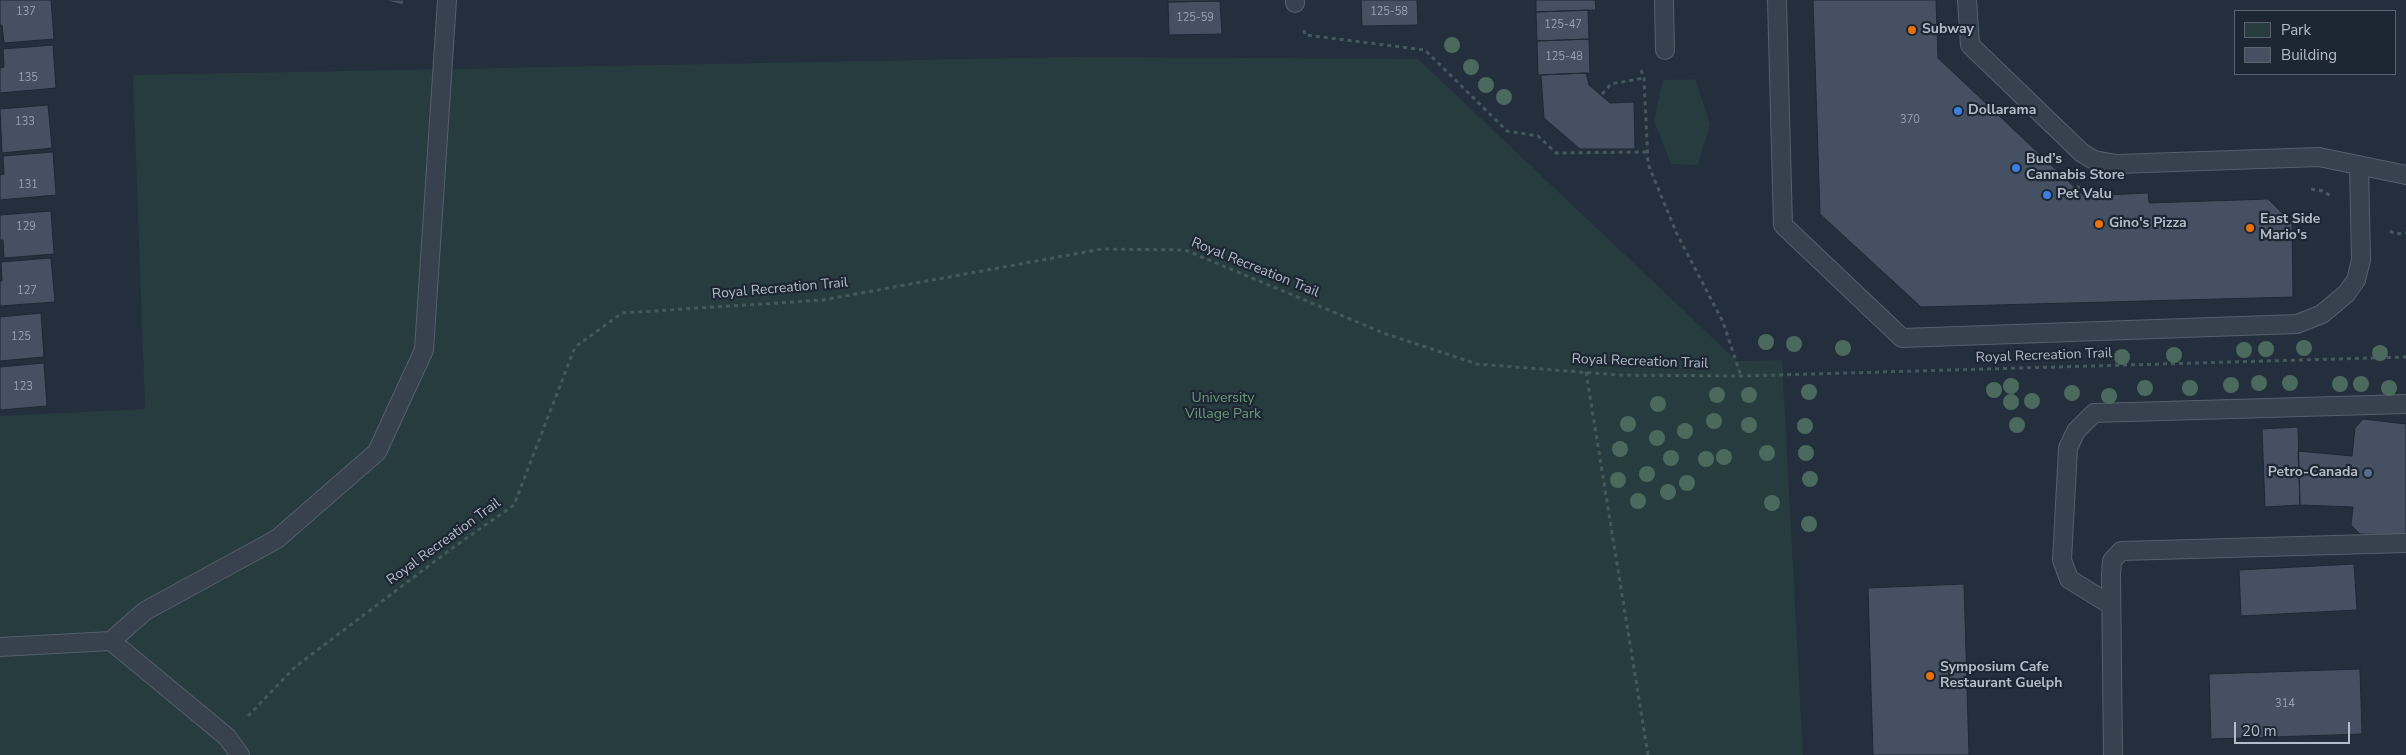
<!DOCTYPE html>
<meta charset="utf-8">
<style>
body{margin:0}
#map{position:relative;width:2406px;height:755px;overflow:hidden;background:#242f3e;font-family:"Nunito Sans",sans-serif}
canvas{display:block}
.legend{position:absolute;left:2234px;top:10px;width:162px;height:65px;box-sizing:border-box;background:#1d2633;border:1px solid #59626f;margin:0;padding:6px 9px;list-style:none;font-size:15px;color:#b4bcc9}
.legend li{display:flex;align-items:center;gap:10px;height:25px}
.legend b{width:25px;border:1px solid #59626f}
.scale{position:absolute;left:2234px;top:722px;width:116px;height:22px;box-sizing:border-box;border:2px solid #b4bcc9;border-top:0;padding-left:6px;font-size:15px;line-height:18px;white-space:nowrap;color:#b4bcc9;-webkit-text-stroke:4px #1d2633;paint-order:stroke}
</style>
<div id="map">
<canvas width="2406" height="755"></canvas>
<ul class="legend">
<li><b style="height:14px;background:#263c3f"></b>Park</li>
<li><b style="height:14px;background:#455162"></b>Building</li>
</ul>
<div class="scale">20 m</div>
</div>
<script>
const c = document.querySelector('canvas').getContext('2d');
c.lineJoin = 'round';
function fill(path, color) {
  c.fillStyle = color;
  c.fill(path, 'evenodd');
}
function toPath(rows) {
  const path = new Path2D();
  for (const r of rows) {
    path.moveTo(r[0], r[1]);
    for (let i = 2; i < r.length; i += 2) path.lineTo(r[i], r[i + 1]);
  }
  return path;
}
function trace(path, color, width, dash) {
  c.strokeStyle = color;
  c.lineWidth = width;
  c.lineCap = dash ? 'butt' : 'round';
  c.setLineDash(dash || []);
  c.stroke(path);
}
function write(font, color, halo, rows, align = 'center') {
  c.font = font + ' "Nunito Sans",sans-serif';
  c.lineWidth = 4.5;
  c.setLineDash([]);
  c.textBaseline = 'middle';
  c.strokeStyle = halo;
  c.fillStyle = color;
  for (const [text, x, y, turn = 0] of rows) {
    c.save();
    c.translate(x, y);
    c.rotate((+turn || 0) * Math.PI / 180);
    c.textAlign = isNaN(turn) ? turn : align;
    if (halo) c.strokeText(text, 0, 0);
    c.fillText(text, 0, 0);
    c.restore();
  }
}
fill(toPath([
 [1073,57,1418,59,1737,361,1782,360,1803,755,0,755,0,416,145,409,133,75],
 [1695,79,1710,124,1698,165,1671,164,1654,121,1663,80]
]), '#263c3f');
const building = toPath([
 [0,0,51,0,54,39,4,43,2,25,0,25,0,0],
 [383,0,404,0,403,5,383,0],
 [1168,0,1220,0,1220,1,1168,2,1168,0],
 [1361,0,1417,0,1418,25,1362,26,1361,0],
 [1536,0,1595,0,1596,10,1536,12,1536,0],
 [1813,0,1936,0,1938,58,2084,196,2148,193,2149,203,2268,199,2292,223,2293,297,1921,307,1820,214,1813,0],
 [1220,1,1222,34,1169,35,1168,2,1220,1],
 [1588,10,1589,39,1537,41,1536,12,1588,10],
 [1589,39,1590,73,1538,75,1537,41,1589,39],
 [53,45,56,88,0,93,0,68,4,67,3,49,53,45],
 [1586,73,1589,85,1610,103,1634,102,1635,149,1580,149,1544,118,1541,75,1586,73],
 [48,105,52,148,2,153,0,109,48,105],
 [53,152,56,195,0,200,0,175,4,174,3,156,53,152],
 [51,211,54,254,4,258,3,240,0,240,0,215,51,211],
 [51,258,55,302,0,306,0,281,2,281,1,262,51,258],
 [41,313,44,357,0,361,0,317,41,313],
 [44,363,47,406,0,410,0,367,44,363],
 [2363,419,2406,424,2406,535,2360,534,2351,525,2353,507,2300,505,2298,451,2352,456,2355,428,2363,419],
 [2298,427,2300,505,2265,507,2262,429,2298,427],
 [2354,564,2357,610,2241,616,2239,570,2354,564],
 [1964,584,1969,755,1873,755,1868,588,1964,584],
 [2360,669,2362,734,2211,739,2209,674,2360,669]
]);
fill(building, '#455162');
trace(building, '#1f2835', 1);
const lane = toPath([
 [1295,0,1295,3],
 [1664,0,1665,50],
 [1777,0,1783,225,1902,338,2297,324,2322,314,2346,294,2356,280,2361,260,2359,166],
 [1967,0,1970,45,2082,153,2094,160,2117,164,2319,157,2406,175],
 [2111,605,2069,579,2062,560,2068,448,2076,431,2094,413,2406,404],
 [111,641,145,611,277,539,377,452,424,350,447,0],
 [0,647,111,641,227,737,240,755],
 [2113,755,2111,575,2112,561,2121,551,2406,543]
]);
trace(lane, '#565f6c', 20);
trace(toPath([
 [1304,30,1305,35,1425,50,1507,131,1538,136,1556,153,1647,152],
 [1641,70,1644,78,1648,164,1677,234,1723,322,1741,376],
 [1602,94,1611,84,1644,78],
 [2077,186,2086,194,2103,193],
 [2311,189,2323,191,2331,196],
 [2390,231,2395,234,2406,233],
 [1586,372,1648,755],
 [248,716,295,667,451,549,514,505,575,347,622,313,823,300,1102,249,1185,250,1386,334,1477,364,1619,375,1741,376,2406,357]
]), '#44595c', 3, [4, 4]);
trace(lane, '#38414e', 18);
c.fillStyle = '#4b6a5d';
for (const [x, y] of [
 [1452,45],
 [1471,67],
 [1486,85],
 [1504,97],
 [1766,342],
 [1794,344],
 [1843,348],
 [2304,348],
 [2266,349],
 [2244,350],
 [2380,353],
 [2174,355],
 [2122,357],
 [2259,383],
 [2290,383],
 [2340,384],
 [2361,384],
 [2231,385],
 [2011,386],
 [2145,388],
 [2190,388],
 [2389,388],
 [1994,390],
 [1809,392],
 [2072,393],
 [1717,395],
 [1749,395],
 [2109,396],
 [2032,401],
 [2011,402],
 [1658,404],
 [1714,421],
 [1628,424],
 [1749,425],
 [2017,425],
 [1805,426],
 [1685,431],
 [1657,438],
 [1620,449],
 [1767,453],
 [1806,453],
 [1724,457],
 [1671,458],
 [1706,459],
 [1647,474],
 [1810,479],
 [1618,480],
 [1687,483],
 [1668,492],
 [1638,501],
 [1772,503],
 [1809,524]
]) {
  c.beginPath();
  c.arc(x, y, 8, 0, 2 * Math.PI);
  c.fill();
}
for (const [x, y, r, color] of [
 [1912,30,5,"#e8710a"],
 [1958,111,5,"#3f7fe0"],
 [2016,168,5,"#3f7fe0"],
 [2047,195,5,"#3f7fe0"],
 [2099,224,5,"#e8710a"],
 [2250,228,5,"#e8710a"],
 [2368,473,5,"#5c6f8a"],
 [1930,676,5,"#e8710a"]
]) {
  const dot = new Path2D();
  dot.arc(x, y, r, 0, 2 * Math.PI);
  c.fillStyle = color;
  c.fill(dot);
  trace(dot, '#1d2633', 2);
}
write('11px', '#98a1af', null, [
 ["137",26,12],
 ["125-58",1389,12],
 ["125-59",1195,18],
 ["125-47",1563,25],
 ["125-48",1564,57],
 ["135",28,78],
 ["370",1910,120],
 ["133",25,122],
 ["131",28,185],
 ["129",26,227],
 ["127",27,291],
 ["125",21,337],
 ["123",23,387],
 ["314",2285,704]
]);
write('bold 14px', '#b4bcc9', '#1d2633', [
 ["Subway",1922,30],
 ["Dollarama",1968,111],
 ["Bud’s",2026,160],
 ["Cannabis Store",2026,176],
 ["Pet Valu",2057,195],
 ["East Side",2260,220],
 ["Mario's",2260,236],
 ["Gino's Pizza",2109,224],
 ["Petro-Canada",2358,473,"right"],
 ["Symposium Cafe",1940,668],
 ["Restaurant Guelph",1940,684]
], 'left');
write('14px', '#b4bcc9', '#1d2633', [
 ["Royal Recreation Trail",1255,268,22],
 ["Royal Recreation Trail",780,289,-5],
 ["Royal Recreation Trail",2044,356,-2],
 ["Royal Recreation Trail",1640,362,2],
 ["Royal Recreation Trail",444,542,-36]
]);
write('14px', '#6b9a76', '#1d2633', [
 ["University",1223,399],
 ["Village Park",1223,415]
]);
</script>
